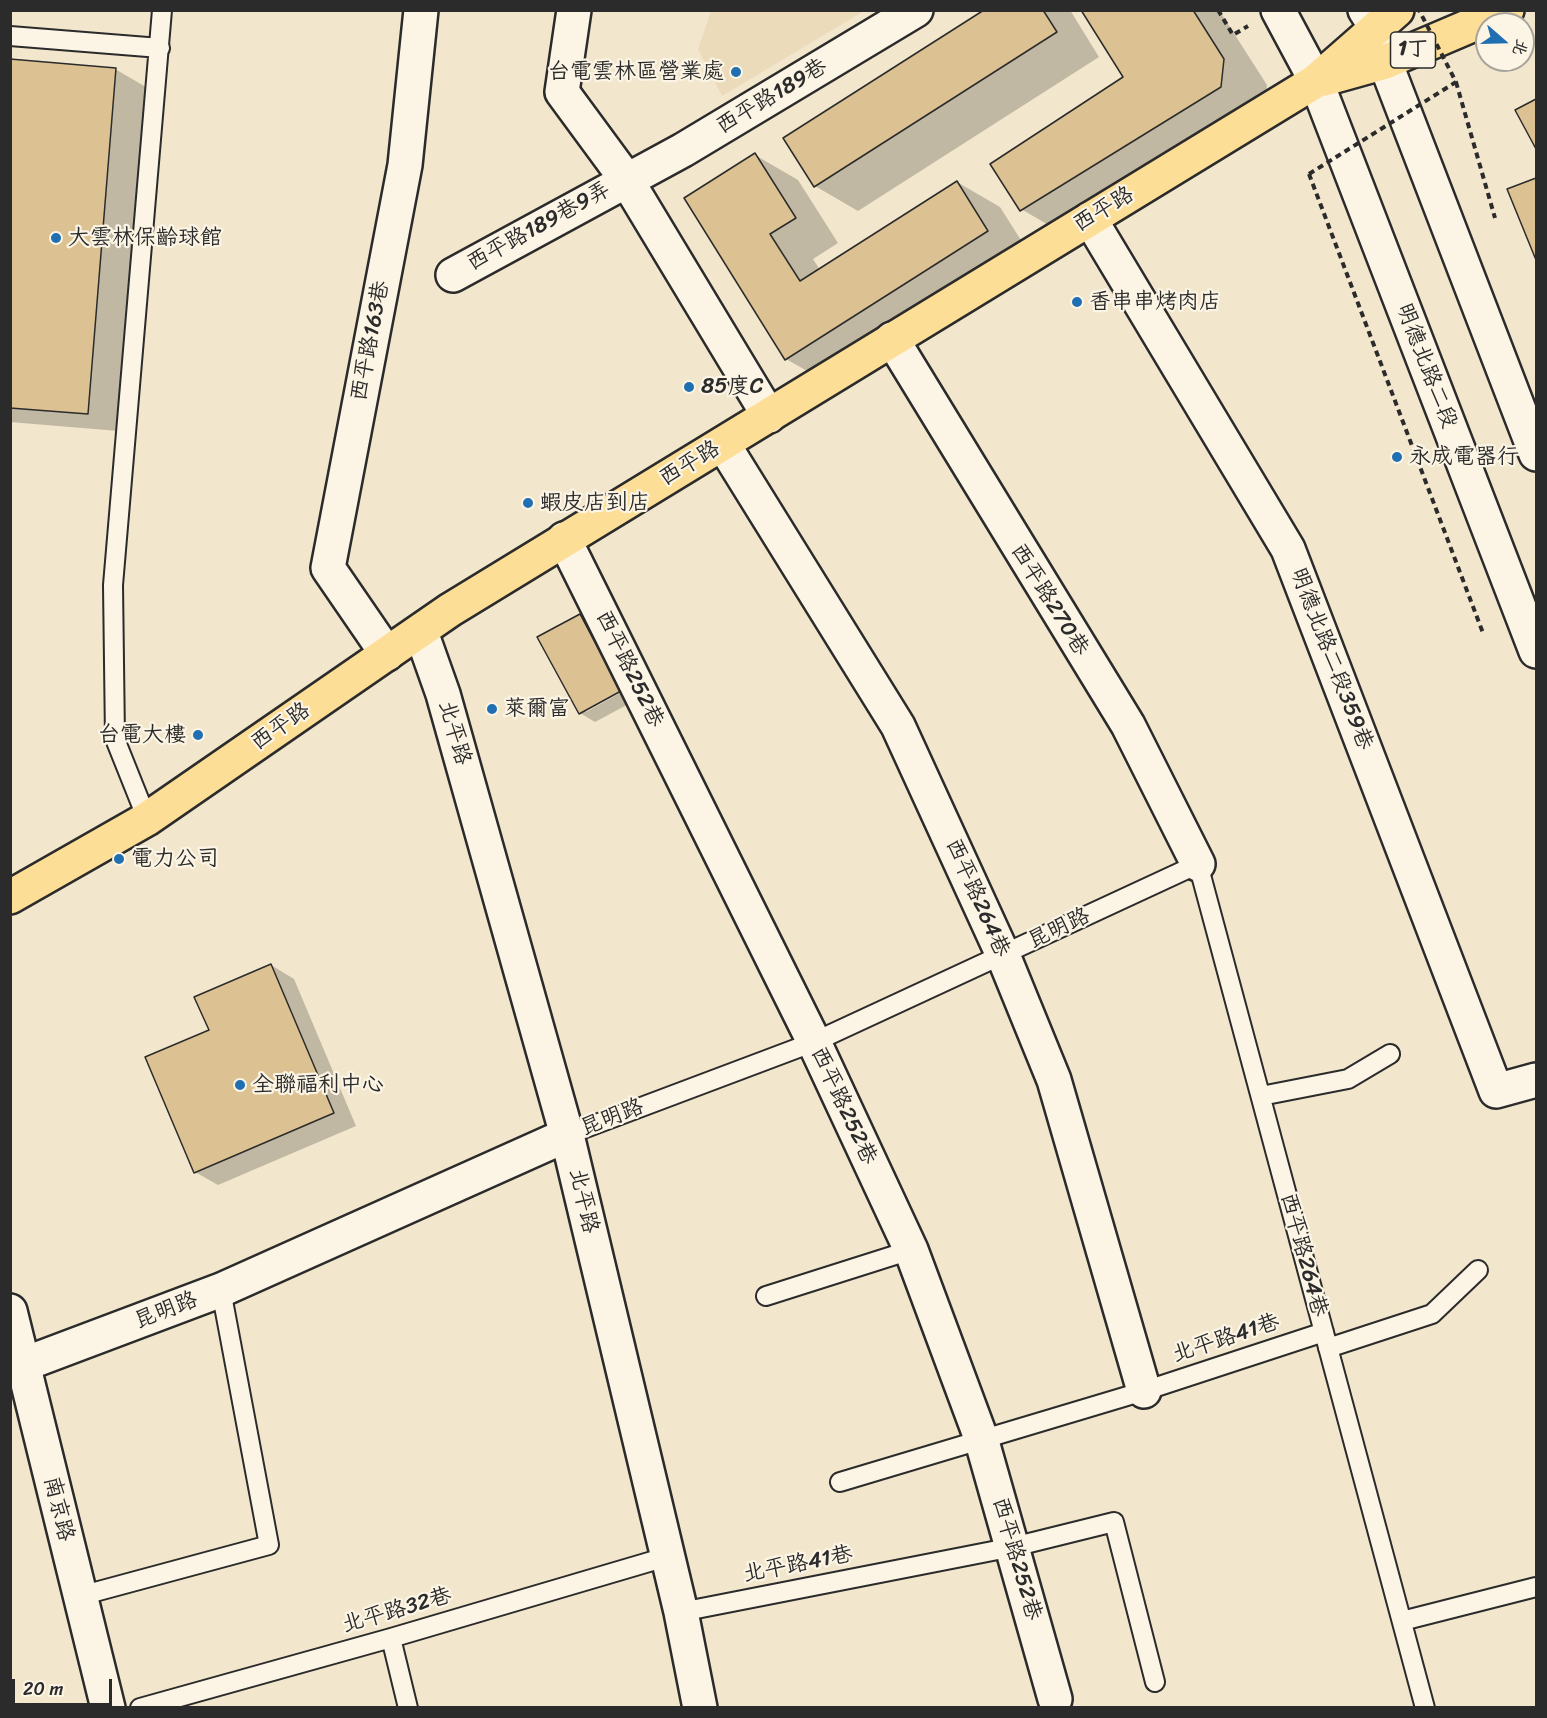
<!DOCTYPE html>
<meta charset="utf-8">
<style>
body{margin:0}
#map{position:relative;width:1547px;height:1718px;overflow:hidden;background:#f2e6cc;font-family:Sriracha,"LXGW WenKai TC",sans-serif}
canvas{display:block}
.frame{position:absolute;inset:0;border:12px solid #2b2b2b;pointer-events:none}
.north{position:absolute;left:1475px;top:12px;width:60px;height:60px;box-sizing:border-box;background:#fcf5e5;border:2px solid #a8a49b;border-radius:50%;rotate:110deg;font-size:16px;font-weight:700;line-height:24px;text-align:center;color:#2b2b2b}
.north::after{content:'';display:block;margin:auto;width:21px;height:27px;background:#1f6fb2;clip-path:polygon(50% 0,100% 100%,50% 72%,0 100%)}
.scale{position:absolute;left:12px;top:1679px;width:100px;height:27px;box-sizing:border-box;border:3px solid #2b2b2b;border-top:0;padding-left:8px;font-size:18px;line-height:21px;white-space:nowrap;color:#2b2b2b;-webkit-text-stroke:4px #fcf5e5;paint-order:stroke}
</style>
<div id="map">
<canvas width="1547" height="1718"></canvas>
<div class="frame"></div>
<div class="north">北</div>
<div class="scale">20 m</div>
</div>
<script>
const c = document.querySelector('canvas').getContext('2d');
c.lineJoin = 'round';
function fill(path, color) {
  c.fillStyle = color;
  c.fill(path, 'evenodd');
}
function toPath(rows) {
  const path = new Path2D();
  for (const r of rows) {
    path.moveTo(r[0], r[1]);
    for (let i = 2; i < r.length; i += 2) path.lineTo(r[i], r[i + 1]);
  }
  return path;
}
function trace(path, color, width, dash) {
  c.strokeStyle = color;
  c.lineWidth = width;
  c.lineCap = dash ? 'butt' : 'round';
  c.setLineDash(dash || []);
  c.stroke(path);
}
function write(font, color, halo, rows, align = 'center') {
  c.font = font + ' Sriracha,"LXGW WenKai TC",sans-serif';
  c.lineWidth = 4.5;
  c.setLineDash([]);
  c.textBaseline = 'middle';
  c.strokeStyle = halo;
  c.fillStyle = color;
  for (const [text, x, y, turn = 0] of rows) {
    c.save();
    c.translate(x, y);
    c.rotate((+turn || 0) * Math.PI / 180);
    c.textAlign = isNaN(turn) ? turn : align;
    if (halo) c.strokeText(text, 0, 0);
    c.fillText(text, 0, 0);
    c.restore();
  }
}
fill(toPath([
 [711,11,711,10,864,11,722,96,698,49]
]), '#ebdbbb');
fill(toPath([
 [987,10,1070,10,1099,57,858,211,815,186],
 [1082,10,1219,10,1267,85,1264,111,1064,234,1021,209,1126,77],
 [10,61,115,69,146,87,118,431,10,422],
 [1536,100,1536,146,1517,111],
 [755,155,798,180,838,243,813,259,820,270,957,182,1000,207,1031,256,830,384,786,359],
 [1536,179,1536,257,1509,190],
 [580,616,596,624,636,700,595,722,580,713],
 [627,686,629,688,586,712,586,708],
 [271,965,294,979,356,1126,218,1185,195,1172,211,1031]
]), '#0003');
const building = toPath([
 [984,10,1043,10,1057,32,814,187,783,138,984,10],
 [1081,10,1193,10,1224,59,1221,87,1020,211,990,164,1123,77,1081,10],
 [10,59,116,68,88,414,10,408,10,59],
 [1536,99,1536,149,1515,110,1536,99],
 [755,153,796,218,770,234,800,281,957,181,988,231,785,360,684,198,755,153],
 [1536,178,1536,260,1507,189,1536,178],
 [580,614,621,691,579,714,537,637,580,614],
 [271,964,334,1113,194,1173,145,1057,209,1030,194,997,271,964]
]);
fill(building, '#dcc292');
trace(building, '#2b2b2b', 1.5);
const service = toPath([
 [10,36,160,48],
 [147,819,115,739,113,585,162,10],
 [1261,1096,1348,1079,1390,1054],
 [567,1135,814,1042,1198,864,1425,1708],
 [766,1296,911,1250],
 [1328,1348,1432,1314,1478,1270],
 [840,1482,1144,1391,1324,1332],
 [80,1596,269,1545,221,1290],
 [681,1612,1013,1547,1114,1522,1155,1682],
 [1402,1621,1536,1587],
 [391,1638,408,1708],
 [140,1708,391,1638,666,1557]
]);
const minor = toPath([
 [574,10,562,92,626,179,769,416],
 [1090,219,1288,549,1496,1091,1536,1080],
 [453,275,683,150,916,10],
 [892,339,1128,725,1198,864],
 [723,444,898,726,1003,955,1054,1080,1144,1391],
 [564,539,814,1042,911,1250,981,1438,1055,1699],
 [421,632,443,694,567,1135,681,1612,700,1708],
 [387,654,328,568,405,165,421,10],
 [10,1311,108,1708],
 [22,1365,221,1290,567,1135]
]);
const secondary = toPath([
 [1278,10,1316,81,1536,651],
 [1365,10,1376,27,1385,62,1536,454]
]);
const primary = toPath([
 [1324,79,1385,62,1507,10],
 [10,897,147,819,450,610,1316,81,1397,10]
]);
trace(service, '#2b2b2b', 22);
trace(minor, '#2b2b2b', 38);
trace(secondary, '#2b2b2b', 38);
trace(primary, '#2b2b2b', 38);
trace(toPath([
 [1218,10,1233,35,1248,26],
 [1456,82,1495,218],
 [1309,174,1483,633]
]), '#2b2b2b', 4, [6, 4.5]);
trace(service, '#fcf5e5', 18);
trace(minor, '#fcf5e5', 33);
trace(secondary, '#fcf5e5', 33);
trace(primary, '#fdde96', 33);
trace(toPath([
 [1309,174,1456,82,1419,10]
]), '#2b2b2b', 4, [6, 4.5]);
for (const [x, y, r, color] of [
 [736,72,6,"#1f6fb2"],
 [56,238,6,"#1f6fb2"],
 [1077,302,6,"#1f6fb2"],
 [689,387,6,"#1f6fb2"],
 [1397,457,6,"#1f6fb2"],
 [528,503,6,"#1f6fb2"],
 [492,709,6,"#1f6fb2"],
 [198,735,6,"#1f6fb2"],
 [119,859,6,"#1f6fb2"],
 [240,1085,6,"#1f6fb2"]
]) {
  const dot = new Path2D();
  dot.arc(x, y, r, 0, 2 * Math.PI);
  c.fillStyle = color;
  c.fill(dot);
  trace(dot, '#fcf5e5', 2);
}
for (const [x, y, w] of [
 [1413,50,45]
]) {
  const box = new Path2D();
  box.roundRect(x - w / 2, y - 18, w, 36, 4.5);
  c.fillStyle = '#fcf5e5';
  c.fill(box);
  trace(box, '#2b2b2b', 1.5);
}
write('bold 21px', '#2b2b2b', null, [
 ["1丁",1413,50]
]);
write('22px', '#2b2b2b', '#fcf5e5', [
 ["台電雲林區營業處",724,72,"right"],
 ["大雲林保齡球館",68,238],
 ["香串串烤肉店",1089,302],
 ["85度C",701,387],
 ["永成電器行",1409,457],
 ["蝦皮店到店",540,503],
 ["萊爾富",504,709],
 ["台電大樓",186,735,"right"],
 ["電力公司",131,859],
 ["全聯福利中心",252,1085]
], 'left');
write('22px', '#2b2b2b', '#fcf5e5', [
 ["西平路189巷",772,97,-31],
 ["西平路",1104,210,-31],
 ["西平路189巷9弄",539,227,-29],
 ["西平路163巷",371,341,-79],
 ["明德北路二段",1426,366,69],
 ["西平路",690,464,-31],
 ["西平路270巷",1049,600,58],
 ["明德北路二段359巷",1331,659,69],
 ["西平路252巷",629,669,64],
 ["西平路",281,727,-35],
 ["北平路",454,733,74],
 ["西平路264巷",977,898,66],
 ["昆明路",1059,929,-25],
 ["西平路252巷",843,1106,65],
 ["昆明路",612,1118,-21],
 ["北平路",583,1201,77],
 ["西平路264巷",1303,1255,75],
 ["昆明路",166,1311,-21],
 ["北平路41巷",1226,1339,-18],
 ["南京路",58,1509,76],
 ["西平路252巷",1016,1559,74],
 ["北平路41巷",798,1565,-11],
 ["北平路32巷",397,1611,-16]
]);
</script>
